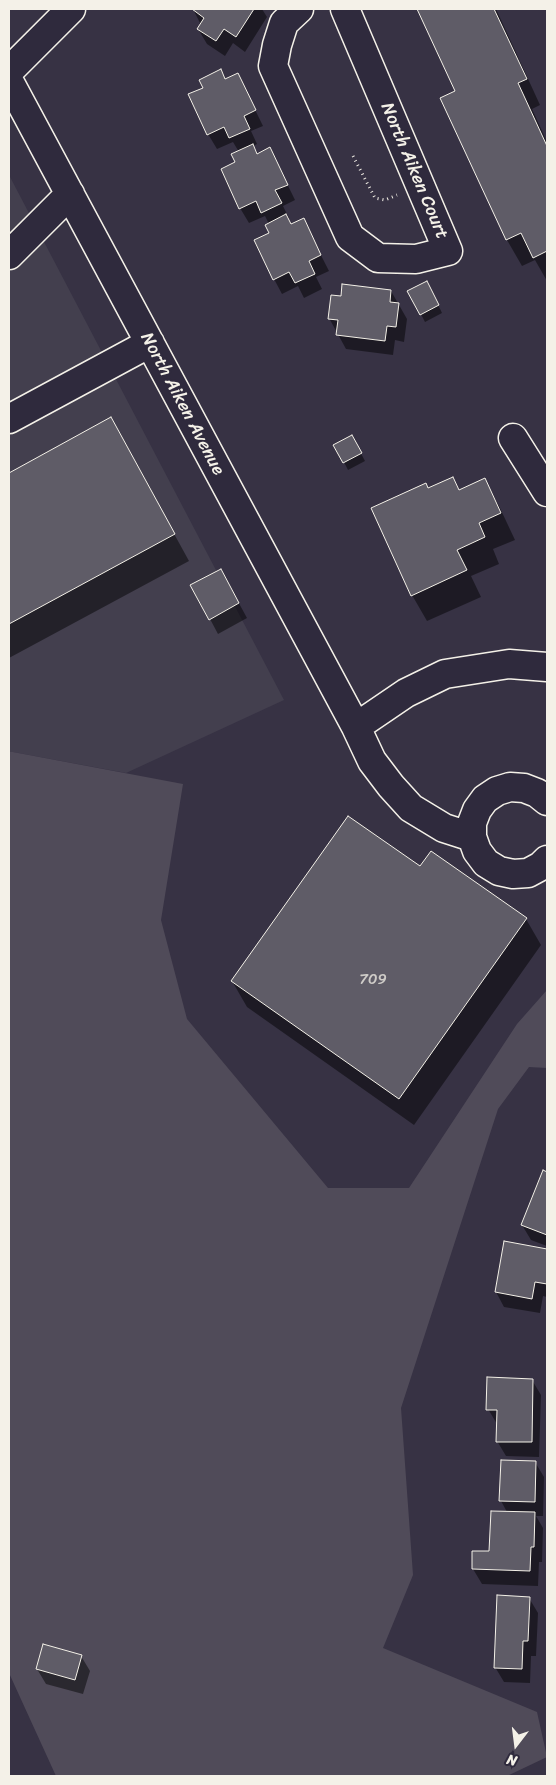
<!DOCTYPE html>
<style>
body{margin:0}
#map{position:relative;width:556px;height:1785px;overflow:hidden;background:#373244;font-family:Sriracha,sans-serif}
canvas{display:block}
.frame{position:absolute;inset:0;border:10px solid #f4f1e8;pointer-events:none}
.north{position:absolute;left:491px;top:1720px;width:50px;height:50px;-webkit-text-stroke:4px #2f2a3d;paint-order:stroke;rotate:195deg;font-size:14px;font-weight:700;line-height:20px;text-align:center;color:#f4f1e8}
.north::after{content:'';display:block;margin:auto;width:18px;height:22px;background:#f4f1e8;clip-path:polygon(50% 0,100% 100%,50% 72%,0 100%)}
</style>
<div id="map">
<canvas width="556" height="1785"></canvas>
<div class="frame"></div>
<div class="north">N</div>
</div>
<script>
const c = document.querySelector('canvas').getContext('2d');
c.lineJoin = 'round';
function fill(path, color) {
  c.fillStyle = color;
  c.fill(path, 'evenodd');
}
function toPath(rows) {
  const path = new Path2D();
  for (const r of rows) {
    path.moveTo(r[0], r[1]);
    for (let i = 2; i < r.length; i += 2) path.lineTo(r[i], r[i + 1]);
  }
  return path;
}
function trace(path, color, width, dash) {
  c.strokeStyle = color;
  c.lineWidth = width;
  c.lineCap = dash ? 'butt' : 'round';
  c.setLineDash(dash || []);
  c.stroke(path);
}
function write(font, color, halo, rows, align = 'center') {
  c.font = font + ' Sriracha,sans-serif';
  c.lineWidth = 4;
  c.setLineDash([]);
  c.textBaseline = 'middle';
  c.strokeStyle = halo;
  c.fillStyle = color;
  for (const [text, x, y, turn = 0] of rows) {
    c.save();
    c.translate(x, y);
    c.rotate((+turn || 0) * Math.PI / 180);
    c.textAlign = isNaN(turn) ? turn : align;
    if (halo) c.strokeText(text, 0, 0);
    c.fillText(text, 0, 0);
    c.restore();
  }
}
fill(toPath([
 [9,175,284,700,126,773,13,752,9,752]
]), '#433f4e');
fill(toPath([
 [9,752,13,752,183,784,161,920,187,1019,328,1188,409,1188,517,1024,547,990,547,1068,529,1067,498,1109,401,1408,413,1575,383,1648,537,1712,547,1757,507,1776,56,1776,9,1673]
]), '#504b59');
fill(toPath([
 [193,9,262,9,267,17,245,52,233,43,225,56,207,44,198,29,201,25],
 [419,9,496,9,540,105,532,109,547,142,547,281,535,260,522,266,507,240,442,98,457,91],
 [238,75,263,126,251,131,257,144,253,146,258,155,270,149,295,200,283,206,289,218,288,219,291,225,303,220,329,271,316,277,322,289,304,298,298,286,282,294,274,279,269,224,265,216,249,223,240,208,237,163,239,152,233,142,217,149,208,134,226,80],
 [431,290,442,313,425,322,409,291],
 [391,291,407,319,404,342,395,340,393,355,346,349,329,318],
 [111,419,189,561,9,658,9,474],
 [356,444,365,461,348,470,344,462],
 [484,480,499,506,515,540,493,549,499,564,471,576,481,597,427,621,412,595,428,490,459,491],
 [229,585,247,618,218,634,210,619],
 [420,868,526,919,541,945,414,1125,247,1007,232,981],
 [544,1172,547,1173,547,1246,531,1240,522,1225],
 [505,1243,547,1250,547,1297,543,1296,540,1313,504,1307,496,1292],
 [532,1380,541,1395,539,1457,506,1456,497,1441,497,1424,488,1409],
 [535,1462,544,1477,543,1516,536,1516,543,1528,542,1562,539,1562,538,1586,482,1584,473,1569,474,1553,491,1553,507,1512,501,1501],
 [529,1598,538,1613,536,1656,531,1656,530,1683,504,1682,495,1667],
 [81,1656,90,1671,83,1694,46,1684,37,1669]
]), '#0007');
const building = toPath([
 [192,9,254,9,236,37,224,29,216,41,197,29,204,18,192,9],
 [417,9,494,9,527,79,518,83,547,146,547,251,533,258,521,233,506,240,440,98,455,91,417,9],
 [221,69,225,79,238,73,256,110,244,116,250,129,229,138,224,127,207,135,188,94,203,88,199,80,221,69],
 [253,144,257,154,270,147,288,185,275,190,282,203,261,213,256,201,239,209,221,169,235,162,231,154,253,144],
 [286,214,291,224,304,218,321,255,309,261,315,274,295,283,289,272,273,280,254,240,269,233,265,225,286,214],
 [427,281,439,305,420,315,407,291,427,281],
 [342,284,391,290,390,302,399,303,396,327,387,326,385,341,336,335,338,320,328,319,331,295,341,296,342,284],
 [111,417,175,534,9,624,9,473,111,417],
 [352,435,362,453,343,463,333,445,352,435],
 [453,477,459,490,485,478,501,513,479,523,485,537,457,550,467,570,411,596,371,508,426,483,428,488,453,477],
 [221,569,239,603,209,620,190,585,221,569],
 [348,816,420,866,431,851,527,918,399,1099,231,981,348,816],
 [543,1170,547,1172,547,1235,521,1225,543,1170],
 [504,1241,547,1249,547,1284,535,1282,532,1299,495,1292,504,1241],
 [487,1377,533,1379,532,1442,496,1442,497,1410,486,1410,487,1377],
 [501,1460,536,1461,535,1502,499,1501,501,1460],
 [491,1511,535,1512,534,1547,531,1547,530,1571,472,1569,472,1551,489,1551,491,1511],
 [497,1595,530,1597,528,1641,523,1641,522,1669,494,1668,497,1595],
 [43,1644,82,1655,75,1680,36,1669,43,1644]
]);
fill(building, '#5f5c67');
trace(building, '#f4f1e8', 1);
const minor = toPath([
 [299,9,284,23,277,45,273,66,350,237,378,258,416,259,448,251,345,9],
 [9,71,71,9],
 [9,81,356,727,372,761,391,786,411,808,444,828,472,837],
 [9,255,70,194],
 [9,419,150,343],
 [513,438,547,492],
 [356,727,406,693,445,674,509,664,547,667],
 [547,801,537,793,524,788,510,787,497,791,485,799,477,810,472,823,472,837,477,851,486,863,499,871,513,874,528,873,541,866,547,860]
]);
trace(minor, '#f4f1e8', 31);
trace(toPath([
 [353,156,375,198,385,200,397,195]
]), '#f4f1e8', 3, [1, 4]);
trace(minor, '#2f2a3d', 28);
write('15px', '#cfccc8', null, [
 ["709",373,980]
]);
write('18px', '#f4f1e8', '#2f2a3d', [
 ["North Aiken Court",414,171,67],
 ["North Aiken Avenue",182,404,62]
]);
</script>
